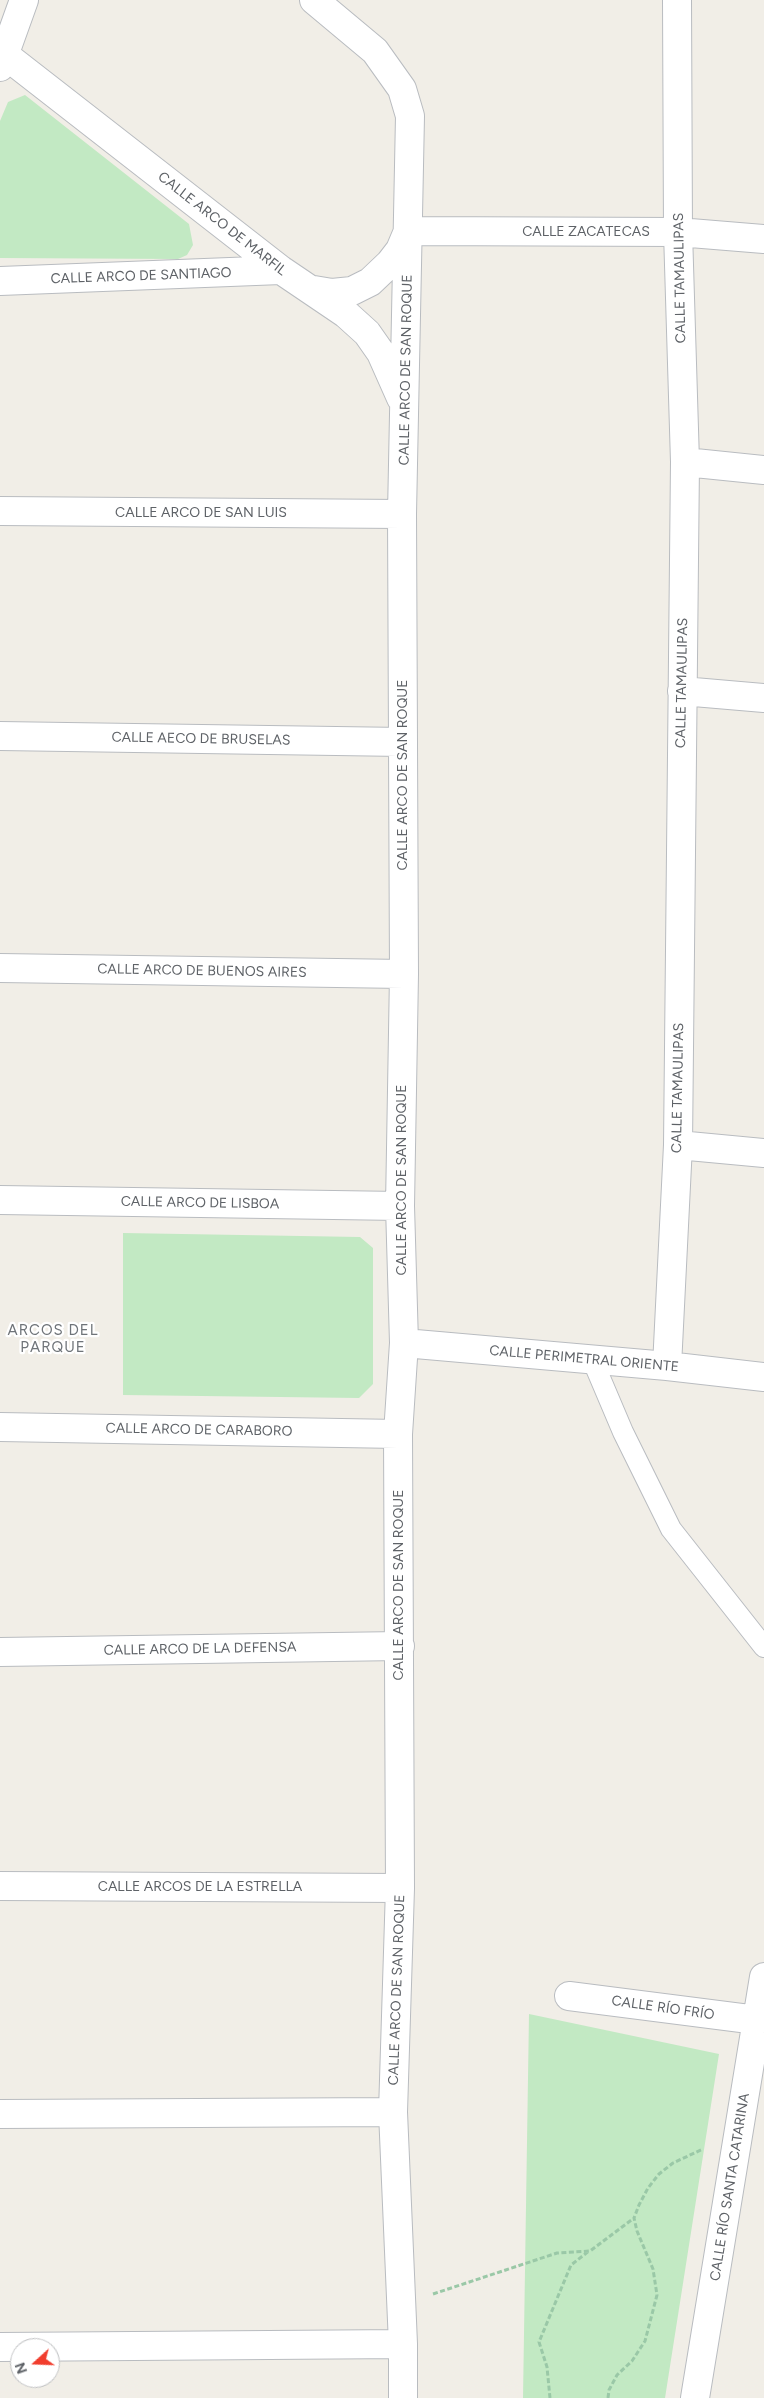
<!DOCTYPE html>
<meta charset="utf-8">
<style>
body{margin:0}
#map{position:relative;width:764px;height:2398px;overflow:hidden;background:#f1eee7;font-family:Figtree,sans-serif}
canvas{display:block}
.north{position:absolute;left:10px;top:2338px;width:50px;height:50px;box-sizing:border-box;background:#fff;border:1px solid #bfc0c2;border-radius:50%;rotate:250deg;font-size:14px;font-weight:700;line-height:20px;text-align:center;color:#5e6267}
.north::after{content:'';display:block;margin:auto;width:18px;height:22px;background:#f13d2d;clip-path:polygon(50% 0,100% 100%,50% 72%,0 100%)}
</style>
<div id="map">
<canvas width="764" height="2398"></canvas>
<div class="north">N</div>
</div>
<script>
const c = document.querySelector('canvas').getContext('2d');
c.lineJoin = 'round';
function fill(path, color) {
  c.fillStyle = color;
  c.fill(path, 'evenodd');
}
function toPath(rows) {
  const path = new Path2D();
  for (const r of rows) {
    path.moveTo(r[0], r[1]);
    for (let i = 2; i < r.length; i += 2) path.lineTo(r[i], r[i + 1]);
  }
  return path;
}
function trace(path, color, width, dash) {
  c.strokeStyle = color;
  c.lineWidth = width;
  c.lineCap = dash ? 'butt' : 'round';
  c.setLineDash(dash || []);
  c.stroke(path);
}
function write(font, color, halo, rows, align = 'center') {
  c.font = font + ' Figtree,sans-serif';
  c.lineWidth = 4.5;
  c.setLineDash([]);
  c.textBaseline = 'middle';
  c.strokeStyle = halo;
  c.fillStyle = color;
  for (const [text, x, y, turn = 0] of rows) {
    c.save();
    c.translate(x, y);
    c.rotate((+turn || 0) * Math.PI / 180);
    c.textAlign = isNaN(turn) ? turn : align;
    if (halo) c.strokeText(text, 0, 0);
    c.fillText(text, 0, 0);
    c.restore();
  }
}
fill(toPath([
 [25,95,189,224,193,245,187,255,178,259,0,258,0,121,8,102],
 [123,1233,360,1237,373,1248,373,1384,359,1398,123,1395],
 [529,2014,719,2054,665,2398,523,2398]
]), '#c2e9c3');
const service = toPath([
 [592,1359,623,1432,671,1529,764,1647]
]);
const minor = toPath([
 [314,0,375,51,402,89,410,116,402,514,404,974,400,1206,404,1343,398,1434,400,1888,393,2112,403,2344,403,2398],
 [5,55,281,270,346,314,367,333,381,353,401,398],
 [0,67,24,0],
 [0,281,281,270],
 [314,290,332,293,352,291,370,282,390,263,400,250,408,231,678,232,764,239],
 [685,462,764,470],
 [0,511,402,514],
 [682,691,764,698],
 [0,736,403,742],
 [0,968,404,974],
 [678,1145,764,1153],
 [0,1200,400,1206],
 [404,1343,667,1366,764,1377],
 [667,1366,678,1145,685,462,678,232,677,0],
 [0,1427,398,1434],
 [0,1652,400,1646],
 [0,1886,400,1888],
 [569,1996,757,2020],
 [0,2114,393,2112],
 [0,2347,403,2344],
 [695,2398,764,1977]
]);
trace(service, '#b9bcc0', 22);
trace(minor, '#b9bcc0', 30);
trace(toPath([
 [433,2294,557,2253,590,2251,634,2218],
 [550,2398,547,2367,539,2342,571,2265,589,2251],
 [608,2398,609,2390,617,2375,632,2361,645,2341,657,2295,653,2269,637,2231,634,2218,639,2205,648,2188,659,2174,673,2163,703,2149]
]), '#9ac8a7', 3, [5, 2.5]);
trace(service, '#fff', 20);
trace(minor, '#fff', 28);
write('14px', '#5e6267', '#fff', [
 ["CALLE ARCO DE MARFIL",222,224,38],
 ["CALLE ZACATECAS",586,232],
 ["CALLE ARCO DE SANTIAGO",141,276,-2],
 ["CALLE TAMAULIPAS",680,278,-91],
 ["CALLE ARCO DE SAN ROQUE",406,370,-89],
 ["CALLE ARCO DE SAN LUIS",201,513],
 ["CALLE TAMAULIPAS",682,683,-89],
 ["CALLE AECO DE BRUSELAS",201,739,1],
 ["CALLE ARCO DE SAN ROQUE",403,775,-90],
 ["CALLE ARCO DE BUENOS AIRES",202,971,1],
 ["CALLE TAMAULIPAS",678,1088,-89],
 ["CALLE ARCO DE SAN ROQUE",402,1180,-90],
 ["CALLE ARCO DE LISBOA",200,1203,1],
 ["CALLE PERIMETRAL ORIENTE",584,1359,5],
 ["CALLE ARCO DE CARABORO",199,1430,1],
 ["CALLE ARCO DE SAN ROQUE",399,1585,-90],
 ["CALLE ARCO DE LA DEFENSA",200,1649,-1],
 ["CALLE ARCOS DE LA ESTRELLA",200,1887],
 ["CALLE ARCO DE SAN ROQUE",397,1990,-88],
 ["CALLE RÍO FRÍO",663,2008,8],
 ["CALLE RÍO SANTA CATARINA",730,2187,-81]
]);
c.letterSpacing = '1px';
write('15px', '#6f7479', '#fff', [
 ["ARCOS DEL",53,1331],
 ["PARQUE",53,1348]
]);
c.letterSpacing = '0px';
</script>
